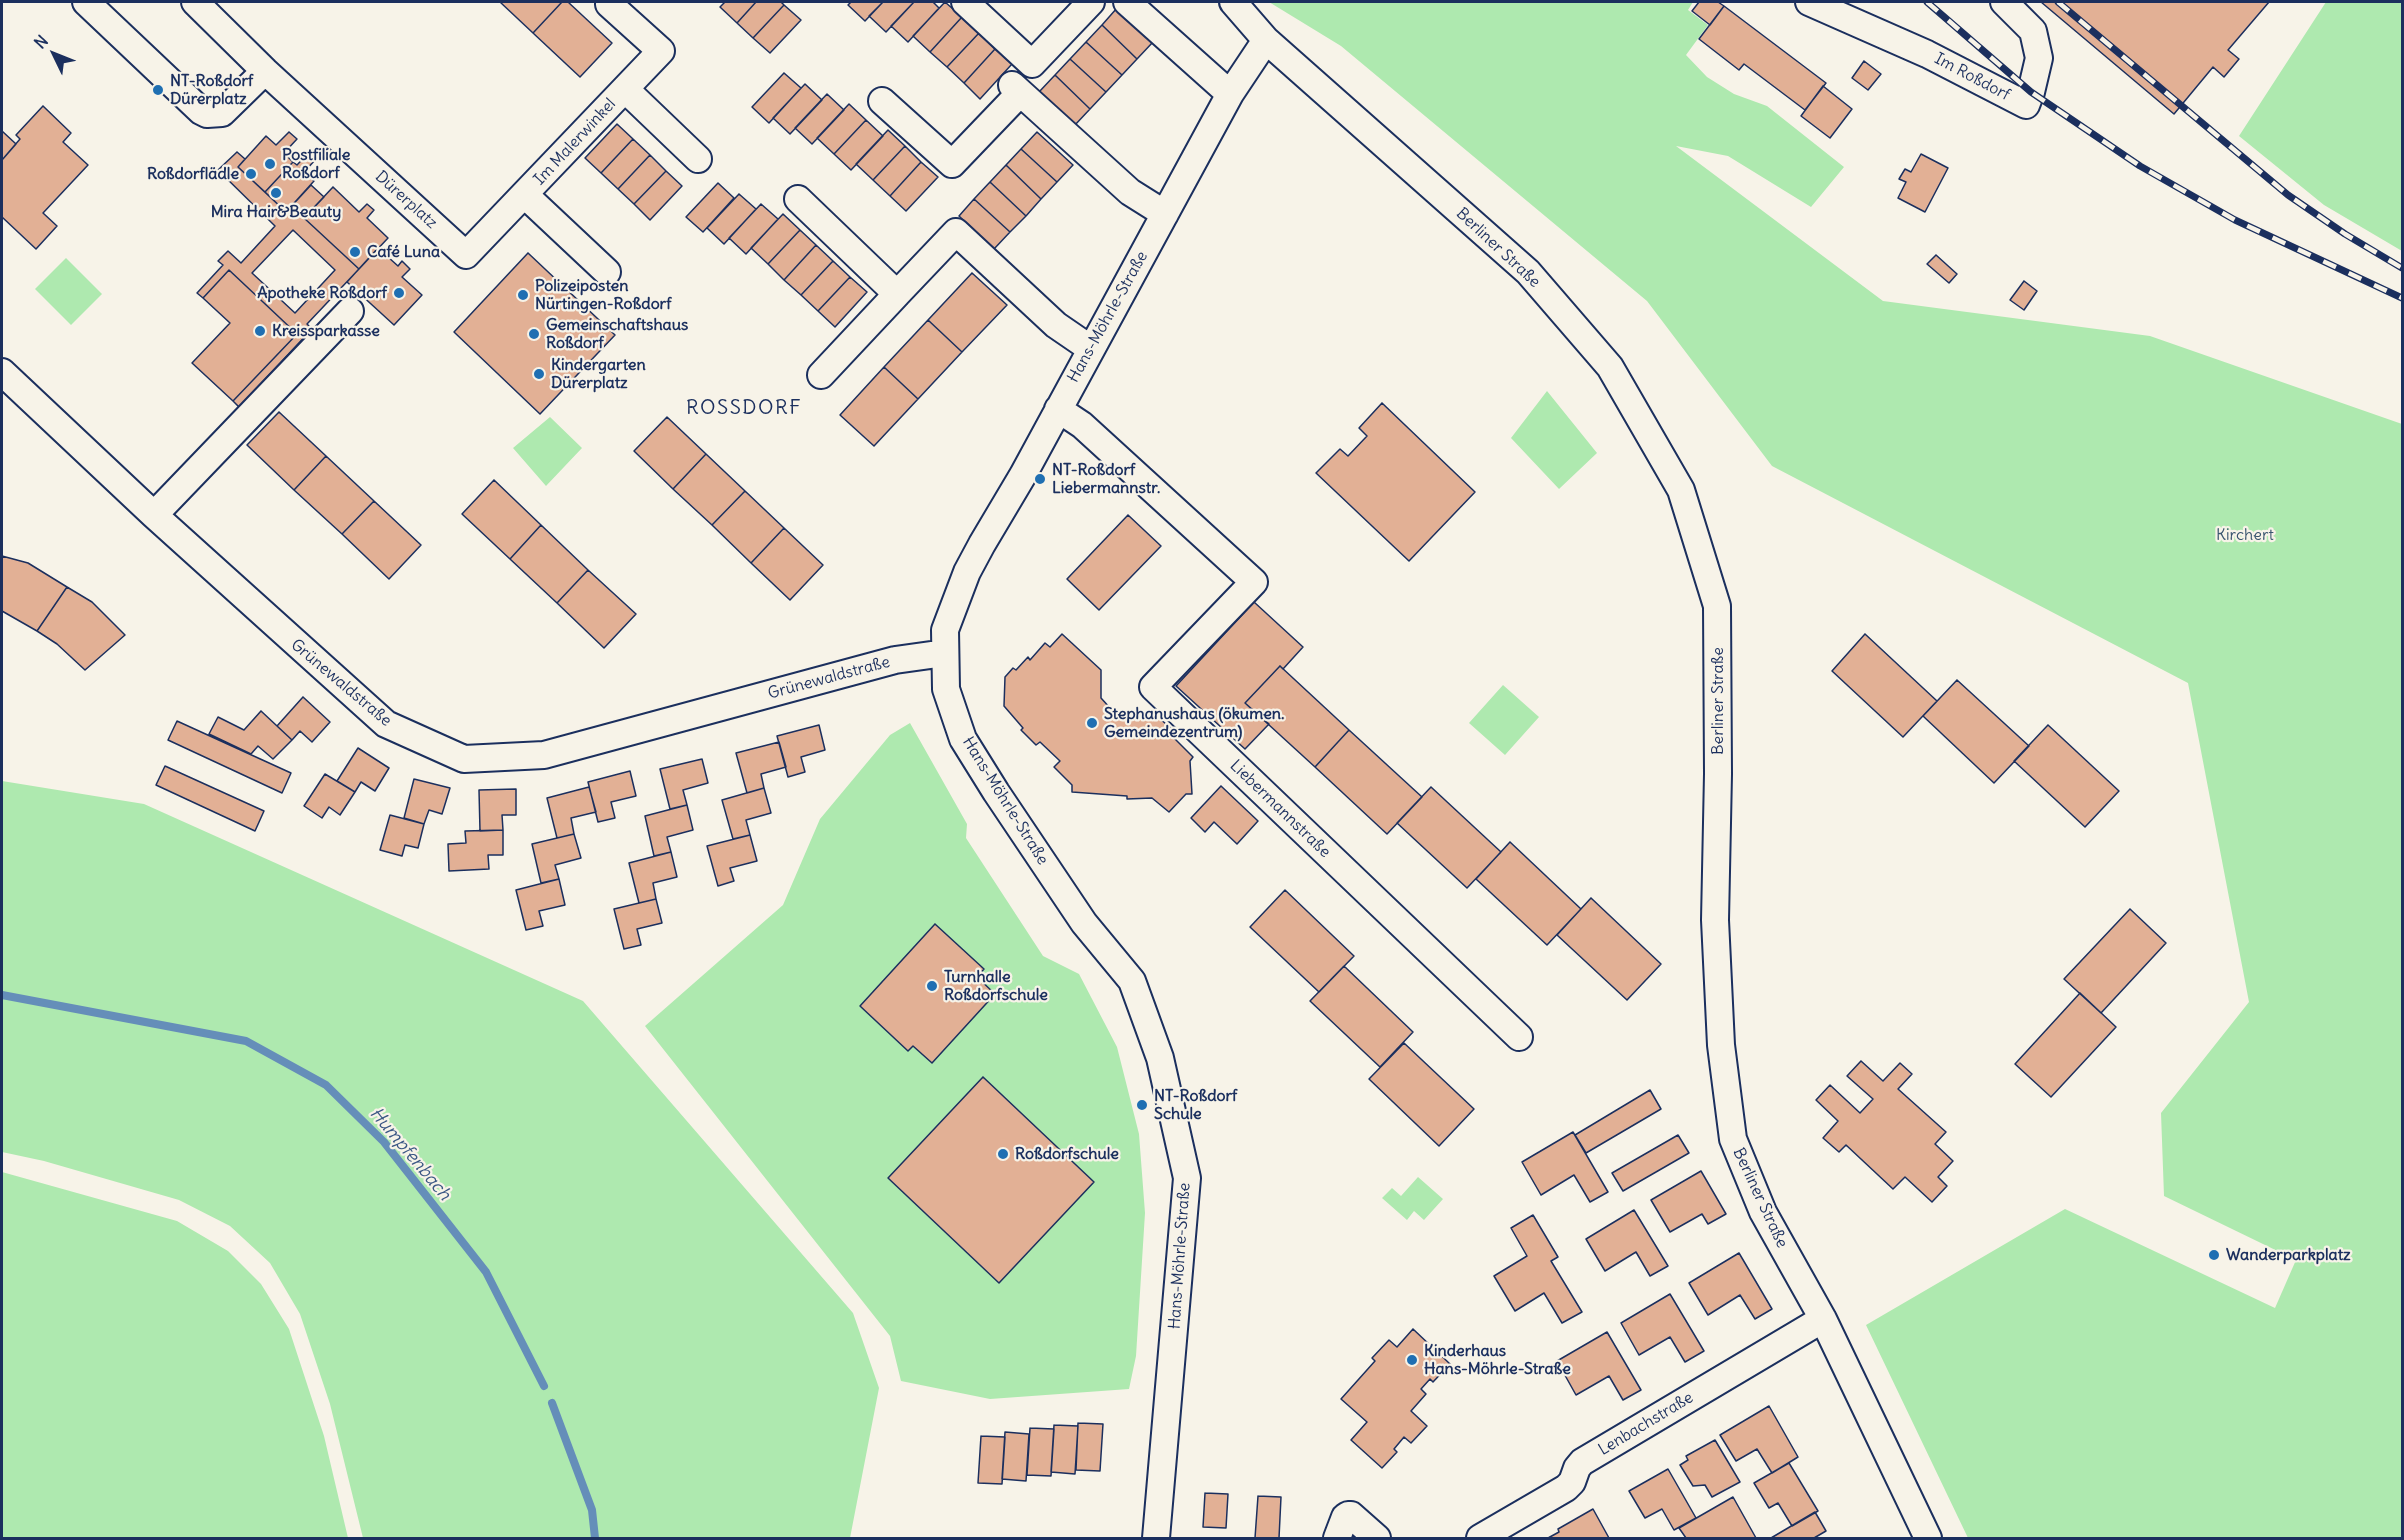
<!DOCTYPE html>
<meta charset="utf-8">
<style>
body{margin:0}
#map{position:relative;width:2404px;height:1540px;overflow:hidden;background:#f7f3e8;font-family:Delius,sans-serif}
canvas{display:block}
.frame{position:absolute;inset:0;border:3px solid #1b2f5e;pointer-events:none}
.north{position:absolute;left:24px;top:24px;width:60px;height:60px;-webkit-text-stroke:4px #f7f3e8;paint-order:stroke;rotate:313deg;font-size:16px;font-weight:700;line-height:24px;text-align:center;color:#1b2f5e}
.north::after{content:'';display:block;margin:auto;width:21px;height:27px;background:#1b2f5e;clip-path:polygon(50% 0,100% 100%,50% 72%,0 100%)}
</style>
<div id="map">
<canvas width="2404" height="1540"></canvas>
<div class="frame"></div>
<div class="north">N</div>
</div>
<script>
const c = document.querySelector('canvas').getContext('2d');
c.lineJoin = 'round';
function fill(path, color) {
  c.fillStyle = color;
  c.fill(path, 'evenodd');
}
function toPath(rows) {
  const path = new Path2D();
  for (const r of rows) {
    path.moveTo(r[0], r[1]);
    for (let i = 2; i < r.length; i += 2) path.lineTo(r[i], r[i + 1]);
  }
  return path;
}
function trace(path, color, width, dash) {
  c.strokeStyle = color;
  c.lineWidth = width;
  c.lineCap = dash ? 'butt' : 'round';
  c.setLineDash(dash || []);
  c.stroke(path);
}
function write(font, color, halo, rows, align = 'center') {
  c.font = font + ' Delius,sans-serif';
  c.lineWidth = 4.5;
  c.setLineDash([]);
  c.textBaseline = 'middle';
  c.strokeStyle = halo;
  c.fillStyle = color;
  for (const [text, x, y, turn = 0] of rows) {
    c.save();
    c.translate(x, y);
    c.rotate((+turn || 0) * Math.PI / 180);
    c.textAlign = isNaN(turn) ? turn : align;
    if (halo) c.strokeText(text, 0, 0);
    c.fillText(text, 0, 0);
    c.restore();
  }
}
fill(toPath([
 [1269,2,1693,2,1688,10,1708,25,1686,55,1707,77,1734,94,1767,106,1844,167,1811,207,1728,156,1676,146,1883,301,2150,336,2402,424,2402,1538,1968,1538,1866,1325,2065,1209,2275,1308,2296,1260,2164,1196,2161,1113,2249,1002,2188,683,1772,466,1647,301,1341,46],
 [2326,2,2402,2,2402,251,2324,205,2239,136],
 [66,258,102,294,71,325,35,289],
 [1547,391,1597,453,1559,489,1511,438],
 [550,417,582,448,546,486,513,448],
 [1503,685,1539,717,1505,755,1469,723],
 [910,723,967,824,966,838,1043,956,1079,974,1117,1047,1139,1134,1145,1213,1136,1356,1129,1389,990,1399,901,1381,890,1336,645,1026,783,905,820,819,890,735],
 [2,781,144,804,583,1001,853,1313,879,1388,850,1538,363,1538,330,1404,300,1314,270,1263,230,1226,179,1200,44,1161,2,1152],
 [2,1172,177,1221,228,1251,261,1284,289,1329,324,1436,348,1538,2,1538],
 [1418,1177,1443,1199,1424,1220,1414,1211,1407,1220,1382,1198,1392,1188,1401,1196]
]), '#aee9af');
trace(toPath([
 [2,995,246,1041,326,1085,384,1142,486,1272,544,1386],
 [552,1403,592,1510,595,1538]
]), '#658eb9', 8);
const building = toPath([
 [500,2,562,2,533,33,500,2],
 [562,2,568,2,612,43,580,77,533,33,562,2],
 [725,2,756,2,737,23,720,7,725,2],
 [756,2,781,2,784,5,753,38,737,23,756,2],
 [851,2,883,2,865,21,848,5,851,2],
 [883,2,914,2,886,32,869,16,883,2],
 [914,2,933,2,939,8,908,42,891,26,914,2],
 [945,2,962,17,930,52,913,36,945,2],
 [1699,2,1718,2,1724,6,1710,25,1692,11,1699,2],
 [2041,2,2269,2,2228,50,2239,59,2224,77,2213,67,2174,114,2041,2],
 [784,5,801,20,770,53,753,38,784,5],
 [1724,6,1826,83,1805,110,1744,64,1739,70,1699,39,1724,6],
 [1117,8,1153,42,1137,59,1102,25,1117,8],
 [962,17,979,33,947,67,930,52,962,17],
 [1102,25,1137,59,1122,75,1086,42,1102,25],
 [979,33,995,49,964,83,947,67,979,33],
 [1086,42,1122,75,1106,92,1070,59,1086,42],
 [995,49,1012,64,980,99,964,83,995,49],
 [1070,59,1106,92,1090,109,1055,75,1070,59],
 [1864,61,1881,74,1868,90,1852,78,1864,61],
 [784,73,801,88,769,123,752,107,784,73],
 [1055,75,1090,109,1074,126,1039,92,1055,75],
 [805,84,822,100,790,134,773,118,805,84],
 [1823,86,1852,109,1830,138,1801,116,1823,86],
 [827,94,844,110,812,144,795,128,827,94],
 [849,104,866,120,834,154,817,138,849,104],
 [43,106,71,133,63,142,88,165,43,213,57,226,36,249,2,217,2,160,20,139,16,135,43,106],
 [866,120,883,136,851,170,834,154,866,120],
 [617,124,633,139,601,173,585,158,617,124],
 [888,130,905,146,873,180,856,164,888,130],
 [2,131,16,144,2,160,2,131],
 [289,132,297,139,284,153,293,162,265,192,238,167,266,136,276,145,289,132],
 [1037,132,1073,165,1057,182,1021,149,1037,132],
 [633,139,650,155,618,189,601,173,633,139],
 [905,146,921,162,890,196,873,180,905,146],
 [1021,149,1057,182,1041,199,1006,165,1021,149],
 [310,151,317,158,304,172,314,181,286,212,265,192,293,162,297,165,310,151],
 [237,152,245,159,238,167,286,212,311,185,324,197,304,218,359,269,307,324,312,329,239,407,233,401,297,334,229,270,203,298,197,293,223,265,218,261,228,251,241,263,275,226,218,170,237,152],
 [293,230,335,270,295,313,252,273,293,230],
 [1921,154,1948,168,1925,212,1898,198,1906,182,1899,179,1905,169,1911,172,1921,154],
 [650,155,666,171,634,204,618,189,650,155],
 [921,162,938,177,906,211,890,196,921,162],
 [1006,165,1041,199,1026,216,990,182,1006,165],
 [666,171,682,186,650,220,634,204,666,171],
 [990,182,1026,216,1010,232,974,199,990,182],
 [718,183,734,198,703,232,686,217,718,183],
 [333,187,359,212,367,204,374,210,367,218,388,238,359,269,304,218,333,187],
 [739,194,756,209,724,244,707,228,739,194],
 [974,199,1010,232,994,249,959,216,974,199],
 [761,204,778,219,746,254,729,238,761,204],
 [783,214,800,230,768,264,751,248,783,214],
 [800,230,816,245,784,280,768,264,800,230],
 [816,245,833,261,801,295,784,280,816,245],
 [378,248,398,266,402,261,410,269,402,277,422,295,394,325,347,282,378,248],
 [528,253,615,335,540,414,454,332,528,253],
 [1936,255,1957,274,1949,283,1927,264,1936,255],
 [833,261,850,277,818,311,801,295,833,261],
 [229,270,297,334,233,401,192,363,230,323,203,298,229,270],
 [972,273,1007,305,962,352,928,320,972,273],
 [850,277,867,292,835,327,818,311,850,277],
 [2024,281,2037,291,2024,310,2010,300,2024,281],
 [928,320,962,352,918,399,884,367,928,320],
 [884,367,918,399,874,446,840,415,884,367],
 [1382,403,1475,492,1409,561,1316,473,1340,449,1348,456,1367,436,1359,428,1382,403],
 [279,412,326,456,294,490,247,445,279,412],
 [667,417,706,454,673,489,634,451,667,417],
 [706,454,745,491,712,525,673,489,706,454],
 [326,456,374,501,342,534,294,490,326,456],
 [494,480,541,525,510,559,462,514,494,480],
 [745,491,784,528,751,563,712,525,745,491],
 [374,501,421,545,389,579,342,534,374,501],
 [1128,515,1161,546,1099,610,1067,579,1128,515],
 [541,525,588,570,557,603,510,559,541,525],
 [784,528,823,565,790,600,751,563,784,528],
 [2,556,28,563,67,587,37,631,2,611,2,556],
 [588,570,636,614,604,648,557,603,588,570],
 [67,587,92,602,125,635,85,670,57,644,37,631,67,587],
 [1254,602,1303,647,1283,669,1280,666,1245,703,1269,724,1245,749,1176,686,1254,602],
 [1062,634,1101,670,1101,698,1120,719,1149,717,1153,713,1179,735,1175,739,1193,757,1190,761,1192,794,1186,794,1169,812,1152,798,1127,799,1127,796,1072,792,1072,785,1054,767,1060,761,1040,742,1036,745,1021,730,1023,728,1004,706,1005,677,1013,668,1016,670,1028,657,1030,660,1045,643,1050,647,1062,634],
 [1865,634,1937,701,1903,737,1832,671,1865,634],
 [1280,666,1349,730,1315,767,1245,703,1280,666],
 [1957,680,2029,746,1994,783,1923,716,1957,680],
 [303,697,330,722,312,742,300,731,292,740,277,726,303,697],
 [261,711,292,740,273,759,258,746,251,754,209,734,218,717,244,730,261,711],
 [177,721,291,773,282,793,168,740,177,721],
 [819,725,825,750,801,757,805,772,788,777,777,736,819,725],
 [2048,725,2119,791,2085,827,2014,761,2048,725],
 [1349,730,1422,797,1387,834,1315,767,1349,730],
 [779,742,786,767,761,774,764,788,747,793,736,753,779,742],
 [358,748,389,768,375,791,361,782,355,792,337,781,358,748],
 [702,759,708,783,683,790,687,805,670,809,660,769,702,759],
 [165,766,264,811,255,831,156,785,165,766],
 [630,771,636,796,611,802,615,818,598,822,588,782,630,771],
 [325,774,355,792,340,815,329,807,322,818,304,806,325,774],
 [414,779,450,788,442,814,429,810,424,824,404,818,414,779],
 [1221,786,1258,821,1237,844,1214,822,1205,832,1191,818,1221,786],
 [589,787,596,812,571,818,574,834,557,838,547,798,589,787],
 [1431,787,1501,852,1467,888,1397,823,1431,787],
 [764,788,771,813,746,820,750,835,733,839,722,800,764,788],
 [516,789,516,815,502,815,503,830,480,831,479,790,516,789],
 [687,805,693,830,667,837,671,852,654,856,645,816,687,805],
 [390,815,424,824,418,848,405,845,402,856,380,850,390,815],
 [503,830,503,855,488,855,489,869,449,871,448,844,466,843,465,831,503,830],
 [574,834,581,858,555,865,559,879,541,883,532,844,574,834],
 [750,835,757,861,730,868,734,881,718,886,707,846,750,835],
 [1510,842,1581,909,1547,945,1476,879,1510,842],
 [671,852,677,877,653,883,656,899,639,903,629,863,671,852],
 [559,879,565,905,539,911,543,926,526,930,516,890,559,879],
 [1285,890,1354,956,1319,992,1250,927,1285,890],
 [1591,898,1661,964,1627,1000,1557,935,1591,898],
 [656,899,662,923,637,929,641,945,624,949,614,909,656,899],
 [2130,909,2166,943,2101,1013,2064,979,2130,909],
 [935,924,984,969,977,977,995,994,932,1063,913,1046,908,1051,860,1006,935,924],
 [1344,966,1413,1032,1380,1067,1310,1001,1344,966],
 [2080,993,2116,1027,2051,1097,2015,1064,2080,993],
 [1404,1043,1474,1109,1439,1146,1369,1079,1404,1043],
 [1861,1061,1883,1081,1900,1063,1912,1074,1898,1089,1946,1132,1935,1144,1953,1161,1938,1177,1947,1186,1932,1202,1905,1177,1893,1189,1846,1145,1839,1152,1823,1138,1838,1121,1816,1100,1830,1085,1860,1113,1873,1099,1847,1076,1861,1061],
 [983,1077,1094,1182,999,1283,888,1178,983,1077],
 [1650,1090,1661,1109,1586,1153,1575,1135,1650,1090],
 [1573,1132,1608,1192,1590,1202,1574,1175,1541,1195,1522,1162,1573,1132],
 [1678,1135,1689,1153,1623,1191,1612,1173,1678,1135],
 [1701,1171,1726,1214,1708,1224,1702,1214,1670,1232,1651,1200,1701,1171],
 [1634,1210,1668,1266,1650,1276,1636,1252,1605,1271,1586,1239,1634,1210],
 [1533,1215,1558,1257,1551,1261,1582,1312,1562,1323,1544,1293,1515,1311,1494,1276,1527,1256,1511,1228,1533,1215],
 [1739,1253,1772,1309,1755,1319,1740,1295,1708,1315,1689,1283,1739,1253],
 [1670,1294,1704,1351,1685,1362,1670,1337,1639,1355,1621,1323,1670,1294],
 [1413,1329,1450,1364,1433,1382,1430,1379,1421,1389,1426,1394,1411,1411,1427,1426,1411,1443,1404,1437,1394,1449,1397,1452,1382,1468,1351,1440,1367,1422,1341,1399,1375,1361,1372,1358,1389,1340,1397,1347,1413,1329],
 [1607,1332,1641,1390,1623,1400,1609,1376,1576,1395,1557,1361,1607,1332],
 [1769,1406,1798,1457,1772,1473,1757,1449,1736,1461,1720,1435,1769,1406],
 [1078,1423,1103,1424,1100,1471,1076,1470,1078,1423],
 [1054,1425,1078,1426,1075,1474,1051,1472,1054,1425],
 [1030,1428,1054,1429,1051,1476,1027,1475,1030,1428],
 [1005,1432,1029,1434,1026,1481,1002,1479,1005,1432],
 [981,1436,1005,1437,1002,1484,978,1483,981,1436],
 [1715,1440,1740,1482,1712,1497,1705,1485,1693,1486,1680,1465,1688,1460,1686,1456,1715,1440],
 [1789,1463,1818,1511,1792,1526,1778,1503,1769,1508,1754,1483,1789,1463],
 [1668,1469,1696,1518,1674,1530,1662,1509,1645,1518,1629,1491,1668,1469],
 [1205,1493,1228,1494,1226,1528,1203,1527,1205,1493],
 [1258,1496,1281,1497,1279,1538,1255,1538,1258,1496],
 [1733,1497,1756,1538,1686,1538,1679,1528,1733,1497],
 [1593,1509,1609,1538,1548,1538,1559,1532,1558,1529,1593,1509],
 [1815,1512,1826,1531,1814,1538,1771,1538,1815,1512]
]);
fill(building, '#e2b095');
trace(building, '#1b2f5e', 1.5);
const minor = toPath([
 [86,2,201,111,207,114,222,113,265,71],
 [195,2,265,71,466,255,661,51,609,4],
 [965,2,1032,64,1091,2],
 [1127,2,1230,94],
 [1233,2,1266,40,1528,272,1610,367,1681,490,1717,606,1718,774,1715,920,1721,1045,1733,1139,1763,1212,1823,1319,1928,1538],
 [1809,2,1927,54,2026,105,2031,92,2039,58,2033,31,2004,2],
 [1012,85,1130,192,1165,214],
 [625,89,698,159],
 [882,101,952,164,1020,93],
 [525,195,607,272],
 [798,199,897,294,956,232,1056,325,1091,349],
 [2,372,154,515,386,724,464,759,544,755,895,660,945,653],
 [821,375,897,294],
 [1058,409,1082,425,1254,582,1153,687,1519,1037],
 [154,515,350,311],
 [1156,1538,1187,1178,1160,1058,1132,981,1084,923,996,792,963,739,946,689,945,630,967,572,982,544,1023,475,1230,94,1266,40],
 [1337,1538,1345,1517,1348,1515,1351,1515,1377,1538],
 [1480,1538,1566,1488,1572,1482,1577,1468,1582,1462,1823,1319]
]);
trace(minor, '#1b2f5e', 30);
trace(minor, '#f7f3e8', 26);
const rail = toPath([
 [1927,2,2031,92,2140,166,2235,220,2402,298],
 [2058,2,2288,195,2345,234,2402,268]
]);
trace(rail, '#1b2f5e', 7);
trace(rail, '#f7f3e8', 4.5, [14]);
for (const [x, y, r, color] of [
 [158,90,6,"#1f6fb2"],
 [270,164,6,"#1f6fb2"],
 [251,174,6,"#1f6fb2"],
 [276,193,6,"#1f6fb2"],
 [355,252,6,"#1f6fb2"],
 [399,293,6,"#1f6fb2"],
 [523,295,6,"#1f6fb2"],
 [260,331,6,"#1f6fb2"],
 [534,334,6,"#1f6fb2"],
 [539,374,6,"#1f6fb2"],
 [1040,479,6,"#1f6fb2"],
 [1092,723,6,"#1f6fb2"],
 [932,986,6,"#1f6fb2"],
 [1142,1105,6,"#1f6fb2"],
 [1003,1154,6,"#1f6fb2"],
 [2214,1255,6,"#1f6fb2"],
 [1412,1360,6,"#1f6fb2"]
]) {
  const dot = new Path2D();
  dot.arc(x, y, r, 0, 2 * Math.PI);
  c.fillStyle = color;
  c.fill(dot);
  trace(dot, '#f7f3e8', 2);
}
write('16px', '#1b2f5e', '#f7f3e8', [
 ["Im Roßdorf",1972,77,28],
 ["Im Malerwinkel",575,142,-47],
 ["Dürerplatz",406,200,42],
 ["Berliner Straße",1498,248,43],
 ["Hans-Möhrle-Straße",1108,317,-61],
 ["Grünewaldstraße",829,678,-15],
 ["Grünewaldstraße",341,683,40],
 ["Berliner Straße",1718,701,-90],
 ["Hans-Möhrle-Straße",1005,801,58],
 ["Liebermannstraße",1280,809,44],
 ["Berliner Straße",1760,1198,65],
 ["Hans-Möhrle-Straße",1180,1256,-86],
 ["Lenbachstraße",1646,1424,-31]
]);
write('bold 16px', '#1b2f5e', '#f7f3e8', [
 ["NT-Roßdorf",170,81],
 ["Dürerplatz",170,99],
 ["Postfiliale",282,155],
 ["Roßdorf",282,173],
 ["Roßdorflädle",239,174,"right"],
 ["Mira Hair&Beauty",276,212,"center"],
 ["Café Luna",367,252],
 ["Polizeiposten",535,286],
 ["Nürtingen-Roßdorf",535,304],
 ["Apotheke Roßdorf",387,293,"right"],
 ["Gemeinschaftshaus",546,325],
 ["Roßdorf",546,343],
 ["Kreissparkasse",272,331],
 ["Kindergarten",551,365],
 ["Dürerplatz",551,383],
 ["NT-Roßdorf",1052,470],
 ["Liebermannstr.",1052,488],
 ["Stephanushaus (ökumen.",1104,714],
 ["Gemeindezentrum)",1104,732],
 ["Turnhalle",944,977],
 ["Roßdorfschule",944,995],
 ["NT-Roßdorf",1154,1096],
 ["Schule",1154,1114],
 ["Roßdorfschule",1015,1154],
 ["Wanderparkplatz",2226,1255],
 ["Kinderhaus",1424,1351],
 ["Hans-Möhrle-Straße",1424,1369]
], 'left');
write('16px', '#38546e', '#f7f3e8', [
 ["Kirchert",2245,535]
]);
write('italic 18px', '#3a5784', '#f7f3e8', [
 ["Humpfenbach",410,1154,50]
]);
c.letterSpacing = '1.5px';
write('20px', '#1b2f5e', '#f7f3e8', [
 ["ROSSDORF",744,408]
]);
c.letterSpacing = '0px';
</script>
